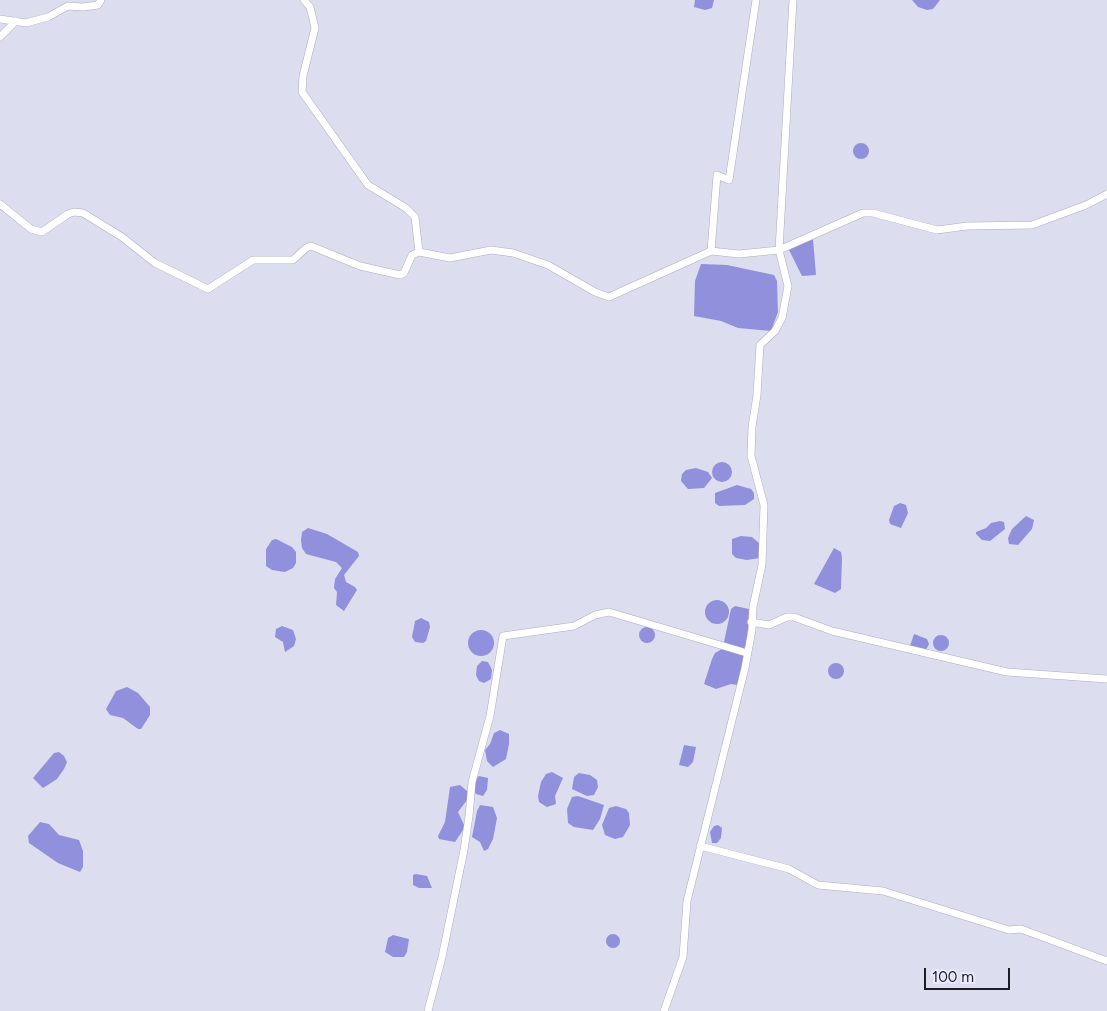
<!DOCTYPE html>
<style>
body{margin:0}
#map{position:relative;width:1107px;height:1011px;overflow:hidden;background:#dcddef;font-family:Figtree,sans-serif}
canvas{display:block}
.scale{position:absolute;left:924px;top:968px;width:86px;height:22px;box-sizing:border-box;border:2px solid #1c1d23;border-top:0;padding-left:6px;font-size:15px;line-height:18px;white-space:nowrap;color:#1c1d23;-webkit-text-stroke:4px #e9eafc;paint-order:stroke}
</style>
<div id="map">
<canvas width="1107" height="1011"></canvas>
<div class="scale">100 m</div>
</div>
<script>
const c = document.querySelector('canvas').getContext('2d');
c.lineJoin = 'round';
function fill(path, color) {
  c.fillStyle = color;
  c.fill(path, 'evenodd');
}
function toPath(rows) {
  const path = new Path2D();
  for (const r of rows) {
    if (r.length === 3) {
      path.moveTo(r[0] + r[2], r[1]);
      path.arc(r[0], r[1], r[2], 0, 2 * Math.PI);
      continue;
    }
    path.moveTo(r[0], r[1]);
    for (let i = 2; i < r.length; i += 2) path.lineTo(r[i], r[i + 1]);
  }
  return path;
}
function trace(path, color, width, dash) {
  c.strokeStyle = color;
  c.lineWidth = width;
  c.lineCap = dash ? 'butt' : 'round';
  c.setLineDash(dash || []);
  c.stroke(path);
}
fill(toPath([
 [695,0,714,0,712,8,705,10,694,7],
 [912,0,940,0,933,9,927,10,918,7],
 [861,151,8],
 [813,239,816,275,802,276,788,248],
 [701,264,727,265,774,275,777,281,778,312,771,331,738,328,721,321,694,316,695,281],
 [722,472,10],
 [696,468,708,472,712,478,704,488,688,489,681,481,682,474,686,470],
 [737,485,751,489,754,493,754,499,745,505,719,506,715,503,715,493],
 [900,503,906,505,908,513,901,528,890,524,889,520,894,506],
 [1026,516,1034,520,1032,529,1018,545,1009,544,1008,538,1012,529],
 [1000,521,1004,522,1005,529,990,541,982,540,976,534,976,532,986,528,991,523],
 [308,528,327,534,358,552,359,556,344,575,346,582,355,587,357,590,344,611,336,605,337,592,334,588,335,579,342,568,336,562,306,554,302,548,301,540,302,532],
 [741,536,752,537,760,544,760,558,747,560,736,558,732,554,732,539],
 [276,539,292,547,296,552,296,563,293,568,285,572,272,570,266,566,266,549,272,540],
 [834,548,841,552,842,558,841,589,835,593,814,584],
 [717,612,12],
 [735,606,749,609,747,645,743,649,726,644,724,642,731,609],
 [421,618,429,622,430,627,426,641,423,643,415,642,412,637,415,621],
 [282,626,293,630,296,639,294,646,285,652,283,642,275,637,276,629],
 [647,635,8],
 [481,643,13],
 [914,634,927,639,929,644,926,650,910,646],
 [941,643,8],
 [722,649,745,656,738,685,731,684,716,689,704,684,712,659,715,653],
 [482,661,488,662,492,670,491,679,484,683,479,681,476,675,477,666],
 [836,671,8],
 [127,687,138,693,150,707,150,715,141,729,138,729,123,718,110,715,106,709,116,691],
 [500,730,509,734,509,744,506,759,493,767,487,761,485,750,490,744,494,733],
 [684,745,696,747,693,762,688,767,679,765],
 [59,752,64,756,67,762,64,769,57,779,43,788,33,778,54,753],
 [552,772,563,778,555,796,556,804,547,807,539,802,538,796,541,782,546,774],
 [579,773,590,775,597,780,598,787,594,795,587,796,572,789,574,777],
 [479,776,488,778,487,790,483,796,476,794,473,790,476,779],
 [460,785,467,791,467,800,458,812,465,827,455,842,439,839,438,836,445,822,450,787],
 [578,796,604,805,600,819,593,830,574,827,568,823,567,809,572,797],
 [480,805,493,807,497,818,493,839,488,849,484,851,480,842,472,837,477,811],
 [616,806,626,809,629,813,630,825,623,837,615,839,605,835,602,825,609,808],
 [40,822,49,824,59,835,79,840,83,851,83,867,80,872,58,863,29,843,28,836],
 [718,825,722,828,721,838,717,843,712,843,710,832,714,826],
 [416,874,427,876,432,888,419,888,413,885,413,875],
 [613,941,7],
 [393,935,409,939,407,952,404,957,393,957,385,952,388,938]
]), '#9190dc');
const minor = toPath([
 [304,0,310,7,315,28,303,76,302,92,368,185,406,208,415,217,419,252],
 [0,19,26,23,48,17,68,6,83,7,98,5,101,0],
 [0,37,16,21],
 [0,204,31,229,42,232,68,214,74,212,83,213,122,237,155,263,208,289,253,260,293,260,306,248,311,246,360,266,400,275,404,273,412,255,419,252,450,258,491,250,513,253,548,265,595,292,609,297,711,251,739,254,779,250,863,213,873,213,937,230,967,226,1032,225,1086,205,1107,194],
 [711,251,717,175,729,180,756,0],
 [751,622,769,625,787,617,794,617,832,631,1007,672,1107,679],
 [700,846,789,869,818,885,883,891,1009,930,1021,929,1107,961],
 [428,1011,442,957,464,850,469,816,472,782,490,716,503,636,574,626,595,615,609,612,747,653],
 [664,1011,683,957,687,901,745,668,752,630,753,607,762,565,764,505,751,456,752,427,757,395,760,345,775,331,782,318,788,286,779,250,793,0]
]);
trace(minor, '#adaebf', 8);
trace(minor, '#fff', 7);
</script>
